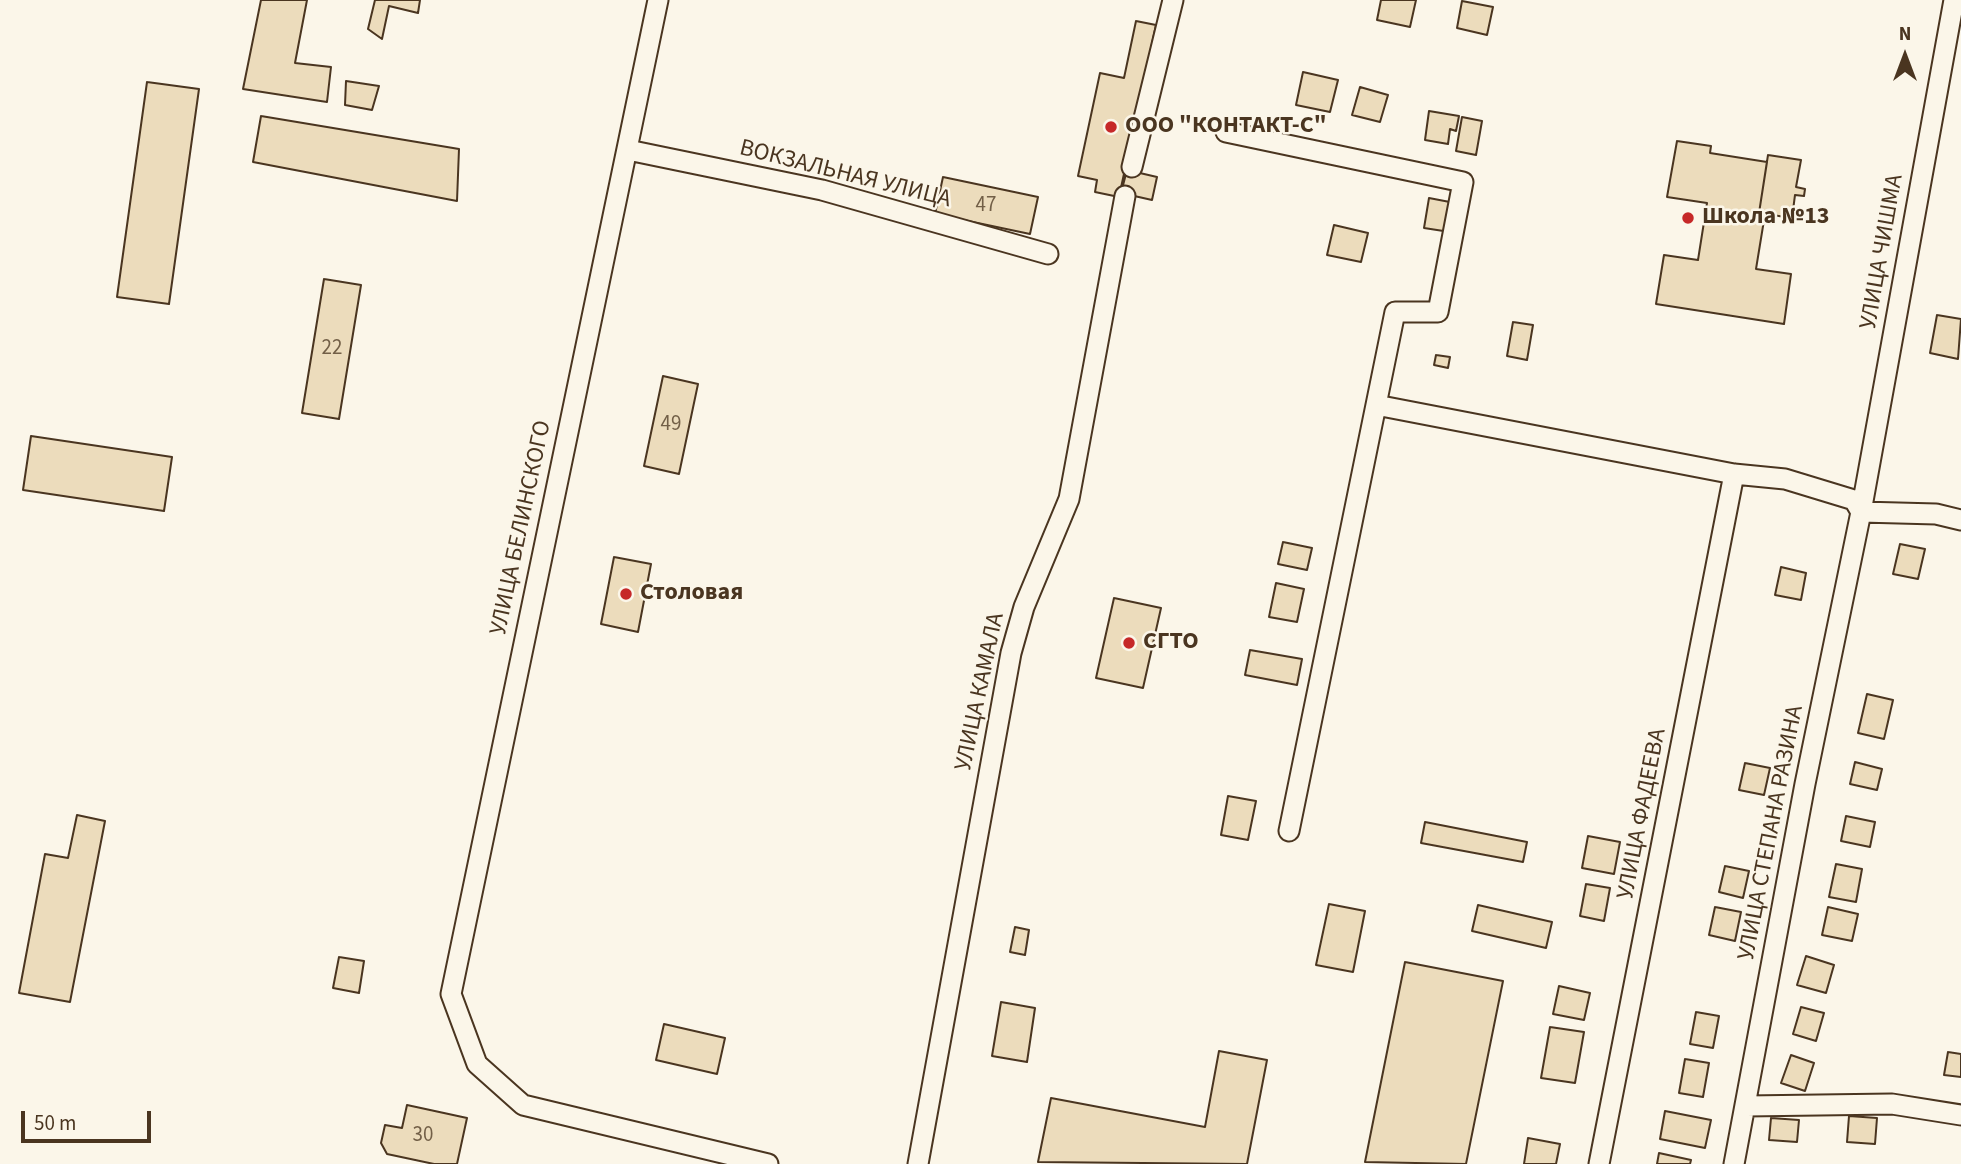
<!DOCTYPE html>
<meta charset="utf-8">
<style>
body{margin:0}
#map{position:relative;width:1961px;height:1164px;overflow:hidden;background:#fbf6e9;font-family:"Source Sans 3",sans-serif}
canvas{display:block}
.north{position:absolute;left:1870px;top:21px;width:70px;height:70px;-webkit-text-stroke:5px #fbf6e9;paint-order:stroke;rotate:0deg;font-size:19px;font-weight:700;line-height:28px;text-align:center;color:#4a3520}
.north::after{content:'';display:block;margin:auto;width:24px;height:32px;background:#4a3520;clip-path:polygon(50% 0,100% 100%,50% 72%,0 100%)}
.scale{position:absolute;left:21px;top:1111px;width:130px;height:32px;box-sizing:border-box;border:4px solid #4a3520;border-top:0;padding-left:9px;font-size:21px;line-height:24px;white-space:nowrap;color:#4a3520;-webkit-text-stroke:5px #fbf6e9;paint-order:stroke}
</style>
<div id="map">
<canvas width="1961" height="1164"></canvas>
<div class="north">N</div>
<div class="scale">50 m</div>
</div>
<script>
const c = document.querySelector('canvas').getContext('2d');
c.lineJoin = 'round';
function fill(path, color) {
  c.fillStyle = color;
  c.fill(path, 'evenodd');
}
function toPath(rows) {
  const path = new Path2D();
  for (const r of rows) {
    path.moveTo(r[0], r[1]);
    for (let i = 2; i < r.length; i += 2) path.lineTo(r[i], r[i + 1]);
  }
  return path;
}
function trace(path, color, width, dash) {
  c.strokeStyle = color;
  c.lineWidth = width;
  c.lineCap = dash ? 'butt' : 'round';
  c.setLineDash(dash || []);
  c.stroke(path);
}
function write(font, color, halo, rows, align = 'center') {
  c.font = font + ' "Source Sans 3",sans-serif';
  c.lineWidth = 5;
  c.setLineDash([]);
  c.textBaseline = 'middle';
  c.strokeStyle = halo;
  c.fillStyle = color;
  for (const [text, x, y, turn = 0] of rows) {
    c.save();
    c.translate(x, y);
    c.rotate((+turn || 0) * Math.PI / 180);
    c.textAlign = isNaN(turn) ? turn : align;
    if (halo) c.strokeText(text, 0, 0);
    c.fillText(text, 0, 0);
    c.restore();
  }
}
const building = toPath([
 [261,0,307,0,295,63,331,67,327,102,243,89,261,0],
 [375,0,420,0,418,13,389,6,382,39,368,29,375,0],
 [1381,0,1416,0,1410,27,1377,20,1381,0],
 [1462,1,1493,7,1487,35,1457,28,1462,1],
 [1136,21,1156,25,1119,197,1095,192,1097,180,1078,176,1100,73,1124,78,1136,21],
 [1303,72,1338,80,1330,112,1296,105,1303,72],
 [346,81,379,86,372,110,345,105,346,81],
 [147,82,199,89,169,304,117,297,147,82],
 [1360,87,1388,95,1380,122,1352,115,1360,87],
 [1429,111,1459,116,1456,131,1450,129,1448,144,1425,140,1429,111],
 [261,116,459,149,457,201,253,162,261,116],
 [1462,117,1482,121,1476,155,1456,151,1462,117],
 [1677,141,1711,146,1710,153,1767,162,1759,213,1765,214,1756,269,1791,274,1784,324,1656,304,1664,255,1698,260,1707,203,1667,197,1677,141],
 [1768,155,1801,160,1796,187,1805,189,1804,196,1795,195,1792,218,1759,213,1768,155],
 [1127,170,1157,177,1152,200,1121,193,1127,170],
 [943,177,1038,197,1030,234,935,214,943,177],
 [1429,198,1455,203,1450,232,1424,228,1429,198],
 [1334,225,1368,233,1361,262,1327,255,1334,225],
 [324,279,361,285,339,419,302,413,324,279],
 [1937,315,1961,319,1958,359,1930,353,1937,315],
 [1513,322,1533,325,1527,360,1507,356,1513,322],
 [1436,355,1450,357,1448,368,1434,365,1436,355],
 [663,376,698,384,679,474,644,466,663,376],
 [31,436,172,457,164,511,23,490,31,436],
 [1283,542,1312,548,1307,570,1278,564,1283,542],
 [1900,544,1925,549,1918,579,1893,574,1900,544],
 [614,557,651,564,638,632,601,624,614,557],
 [1781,567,1806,573,1801,600,1775,595,1781,567],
 [1276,583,1304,589,1297,622,1269,617,1276,583],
 [1114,598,1161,608,1143,688,1096,678,1114,598],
 [1250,650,1302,659,1297,685,1245,675,1250,650],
 [1867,694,1893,700,1884,739,1858,733,1867,694],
 [1855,762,1882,769,1877,790,1850,784,1855,762],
 [1745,763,1770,768,1764,795,1739,790,1745,763],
 [1228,796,1256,801,1248,840,1221,835,1228,796],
 [77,815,105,821,70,1002,19,993,45,854,68,858,77,815],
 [1846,816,1875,822,1870,847,1841,841,1846,816],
 [1425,822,1527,842,1523,862,1421,843,1425,822],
 [1588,836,1620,842,1614,874,1582,868,1588,836],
 [1836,864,1862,869,1856,902,1829,897,1836,864],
 [1725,866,1749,871,1743,898,1719,892,1725,866],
 [1586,884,1610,888,1604,921,1580,916,1586,884],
 [1329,904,1365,911,1353,972,1316,965,1329,904],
 [1478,905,1552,922,1546,948,1472,931,1478,905],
 [1715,907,1741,912,1735,941,1709,935,1715,907],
 [1828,907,1858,914,1852,941,1822,935,1828,907],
 [1015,927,1029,930,1025,955,1010,952,1015,927],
 [1806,956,1834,965,1826,993,1797,985,1806,956],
 [339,957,364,961,359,993,333,988,339,957],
 [1405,962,1503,981,1466,1164,1365,1162,1405,962],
 [1559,986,1590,993,1584,1020,1553,1014,1559,986],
 [1001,1002,1035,1008,1027,1062,992,1056,1001,1002],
 [1801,1007,1824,1013,1816,1041,1793,1034,1801,1007],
 [1696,1012,1719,1016,1713,1048,1690,1044,1696,1012],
 [664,1024,725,1038,717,1074,656,1060,664,1024],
 [1550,1027,1584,1032,1575,1083,1541,1078,1550,1027],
 [1219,1051,1267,1060,1247,1164,1038,1162,1051,1098,1205,1127,1219,1051],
 [1948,1052,1961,1054,1961,1077,1944,1075,1948,1052],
 [1791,1055,1814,1063,1805,1091,1781,1083,1791,1055],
 [1685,1059,1709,1063,1703,1097,1679,1093,1685,1059],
 [407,1105,467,1118,457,1164,434,1164,387,1154,381,1143,385,1125,402,1128,407,1105],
 [1665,1111,1711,1120,1705,1148,1660,1139,1665,1111],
 [1849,1116,1877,1118,1875,1144,1847,1142,1849,1116],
 [1771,1118,1799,1120,1797,1142,1769,1140,1771,1118],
 [1528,1138,1560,1144,1556,1164,1524,1164,1528,1138],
 [1659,1153,1691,1160,1690,1164,1657,1164,1659,1153]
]);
fill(building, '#ecdcbc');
trace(building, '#4a3520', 2);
const minor = toPath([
 [658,0,451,994,477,1064,523,1105,768,1164],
 [1226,132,1463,182,1438,312,1395,312,1376,405,1734,474,1785,479,1854,500,1861,512],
 [628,150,822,190,1048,254],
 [1132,167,1173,0],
 [1861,512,1936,514,1961,520],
 [1289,831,1376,405],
 [1746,1106,1892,1104,1961,1115],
 [918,1164,1011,653,1024,607,1069,499,1125,196],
 [1599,1164,1734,474],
 [1734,1164,1805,784,1861,512,1954,0]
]);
trace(minor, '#4a3520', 23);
trace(minor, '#fbf6e9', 19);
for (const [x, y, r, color] of [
 [1111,127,7,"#c62828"],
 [1688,218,7,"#c62828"],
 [626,594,7,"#c62828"],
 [1129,643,7,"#c62828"]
]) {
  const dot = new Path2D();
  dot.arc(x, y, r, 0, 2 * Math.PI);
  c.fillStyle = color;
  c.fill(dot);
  trace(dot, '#fbf6e9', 2.5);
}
write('21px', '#725f47', null, [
 ["47",986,206],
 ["22",332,349],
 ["49",671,425],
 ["30",423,1136]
]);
write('bold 24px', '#4a3520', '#fbf6e9', [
 ["ООО \"КОНТАКТ-С\"",1125,127],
 ["Школа №13",1702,218],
 ["Столовая",640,594],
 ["СГТО",1143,643]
], 'left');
write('24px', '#4a3520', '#fbf6e9', [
 ["ВОКЗАЛЬНАЯ УЛИЦА",845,175,14],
 ["УЛИЦА ЧИШМА",1883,252,-80],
 ["УЛИЦА БЕЛИНСКОГО",522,528,-78],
 ["УЛИЦА КАМАЛА",981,692,-78],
 ["УЛИЦА ФАДЕЕВА",1643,814,-79],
 ["УЛИЦА СТЕПАНА РАЗИНА",1772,833,-79]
]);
</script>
